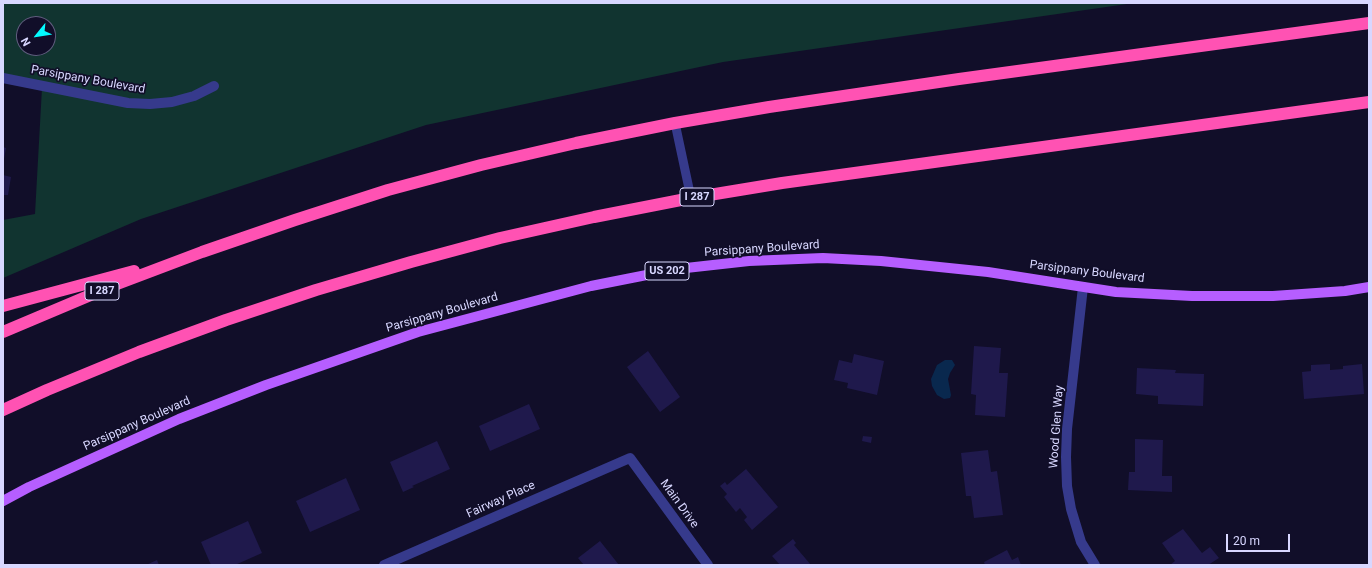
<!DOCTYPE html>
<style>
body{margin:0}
#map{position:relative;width:1372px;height:568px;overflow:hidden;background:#110e29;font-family:Roboto,sans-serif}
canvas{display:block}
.frame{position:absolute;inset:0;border:4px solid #d8d7ff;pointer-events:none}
.north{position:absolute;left:16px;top:16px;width:40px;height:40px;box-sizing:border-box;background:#110e29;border:1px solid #615e7f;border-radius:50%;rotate:240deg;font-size:11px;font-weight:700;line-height:16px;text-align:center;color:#d8d7ff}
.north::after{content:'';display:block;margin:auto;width:14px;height:18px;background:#03faff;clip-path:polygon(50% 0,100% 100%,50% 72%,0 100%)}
.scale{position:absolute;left:1226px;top:534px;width:64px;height:18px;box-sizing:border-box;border:2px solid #d8d7ff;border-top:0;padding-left:5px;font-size:12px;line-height:14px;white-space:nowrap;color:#d8d7ff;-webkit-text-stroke:3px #110e29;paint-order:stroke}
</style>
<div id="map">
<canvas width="1372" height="568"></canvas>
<div class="frame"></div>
<div class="north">N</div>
<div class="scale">20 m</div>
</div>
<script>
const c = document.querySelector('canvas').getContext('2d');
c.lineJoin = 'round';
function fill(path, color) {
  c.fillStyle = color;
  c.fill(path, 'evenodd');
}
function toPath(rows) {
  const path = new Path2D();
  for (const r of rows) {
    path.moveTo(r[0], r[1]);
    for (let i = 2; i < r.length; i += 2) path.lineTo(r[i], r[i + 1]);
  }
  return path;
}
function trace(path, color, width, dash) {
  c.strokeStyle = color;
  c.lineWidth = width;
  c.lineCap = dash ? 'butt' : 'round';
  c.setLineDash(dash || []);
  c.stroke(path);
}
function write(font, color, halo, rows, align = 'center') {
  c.font = font + ' Roboto,sans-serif';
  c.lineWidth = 3.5;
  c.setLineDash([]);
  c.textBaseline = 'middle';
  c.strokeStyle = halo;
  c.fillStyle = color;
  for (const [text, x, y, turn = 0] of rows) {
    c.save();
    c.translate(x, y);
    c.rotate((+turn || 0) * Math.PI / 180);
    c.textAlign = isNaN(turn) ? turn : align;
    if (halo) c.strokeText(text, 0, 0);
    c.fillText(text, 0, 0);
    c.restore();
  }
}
fill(toPath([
 [3,3,1134,3,723,62,426,125,141,219,3,278,3,220,35,214,42,88,3,76],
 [24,24,48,24,48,48,24,48]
]), '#113430');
fill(toPath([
 [945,360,952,360,955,365,950,373,948,379,951,395,950,398,944,399,937,395,932,386,931,379,937,365]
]), '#09284e');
fill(toPath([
 [3,147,6,148,4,159,3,159],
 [3,175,11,177,8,195,3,195],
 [974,346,1001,348,999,373,1008,373,1005,417,975,415,976,395,971,394],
 [648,351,680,397,660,412,627,367],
 [854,354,884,361,877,395,847,388,848,383,834,380,839,360,852,363],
 [1330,364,1330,370,1343,369,1343,366,1362,364,1364,394,1304,399,1302,372,1311,371,1311,365],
 [1137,368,1176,370,1175,373,1204,374,1203,406,1158,404,1158,396,1136,394],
 [529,404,540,429,490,451,479,426],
 [863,436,872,437,871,443,862,441],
 [1135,439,1163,440,1162,476,1172,476,1172,492,1128,490,1129,472,1135,472],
 [437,441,450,469,412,486,414,487,403,492,390,462],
 [988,450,991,472,997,471,1003,515,974,518,971,496,966,496,961,453],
 [746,469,778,507,752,530,744,520,747,517,740,508,736,512,724,497,727,494,720,486,725,482,727,485],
 [346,478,360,510,310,532,296,501],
 [248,521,262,553,235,565,211,565,201,542],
 [1183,529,1202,553,1210,547,1219,558,1208,565,1170,565,1175,561,1162,543],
 [793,539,796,543,794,545,811,565,780,565,772,556],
 [600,541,619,565,584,565,578,558],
 [1007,550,1012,560,1018,557,1021,565,985,565,984,562],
 [157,560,159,565,146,565]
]), '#1f194c');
trace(toPath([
 [675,123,691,198]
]), '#363a8c', 9);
trace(toPath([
 [3,78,128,103,150,104,172,102,194,96,214,86],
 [1083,287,1067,429,1066,457,1067,486,1071,509,1081,542,1095,565],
 [384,565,630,458,708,565]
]), '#363a8c', 10);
trace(toPath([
 [3,501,29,487,179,419,266,385,418,332,591,286,677,269,749,261,823,258,881,261,988,272,1116,292,1192,296,1273,296,1345,291,1369,287]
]), '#b65eff', 10);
trace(toPath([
 [3,306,134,271],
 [3,332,112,286,202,252,295,220,388,190,481,165,576,143,675,123,769,107,959,79,1369,23],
 [3,410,47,390,139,352,226,320,316,290,411,262,500,238,594,217,691,198,782,183,1369,102]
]), '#ff52b3', 12);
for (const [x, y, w] of [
 [697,197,34],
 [667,271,44],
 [102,291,34]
]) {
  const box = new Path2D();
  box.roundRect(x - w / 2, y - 9, w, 18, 3);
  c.fillStyle = '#110e29';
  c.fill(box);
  trace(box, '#d8d7ff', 1);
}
write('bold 11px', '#d8d7ff', null, [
 ["I 287",697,197],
 ["US 202",667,271],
 ["I 287",102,291]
]);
write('12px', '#d8d7ff', '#110e29', [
 ["Parsippany Boulevard",88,80,10],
 ["Parsippany Boulevard",762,249,-4],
 ["Parsippany Boulevard",1087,272,7],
 ["Parsippany Boulevard",442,313,-16],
 ["Parsippany Boulevard",137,424,-24],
 ["Wood Glen Way",1057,427,-86],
 ["Fairway Place",501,500,-24],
 ["Main Drive",679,504,54]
]);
</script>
